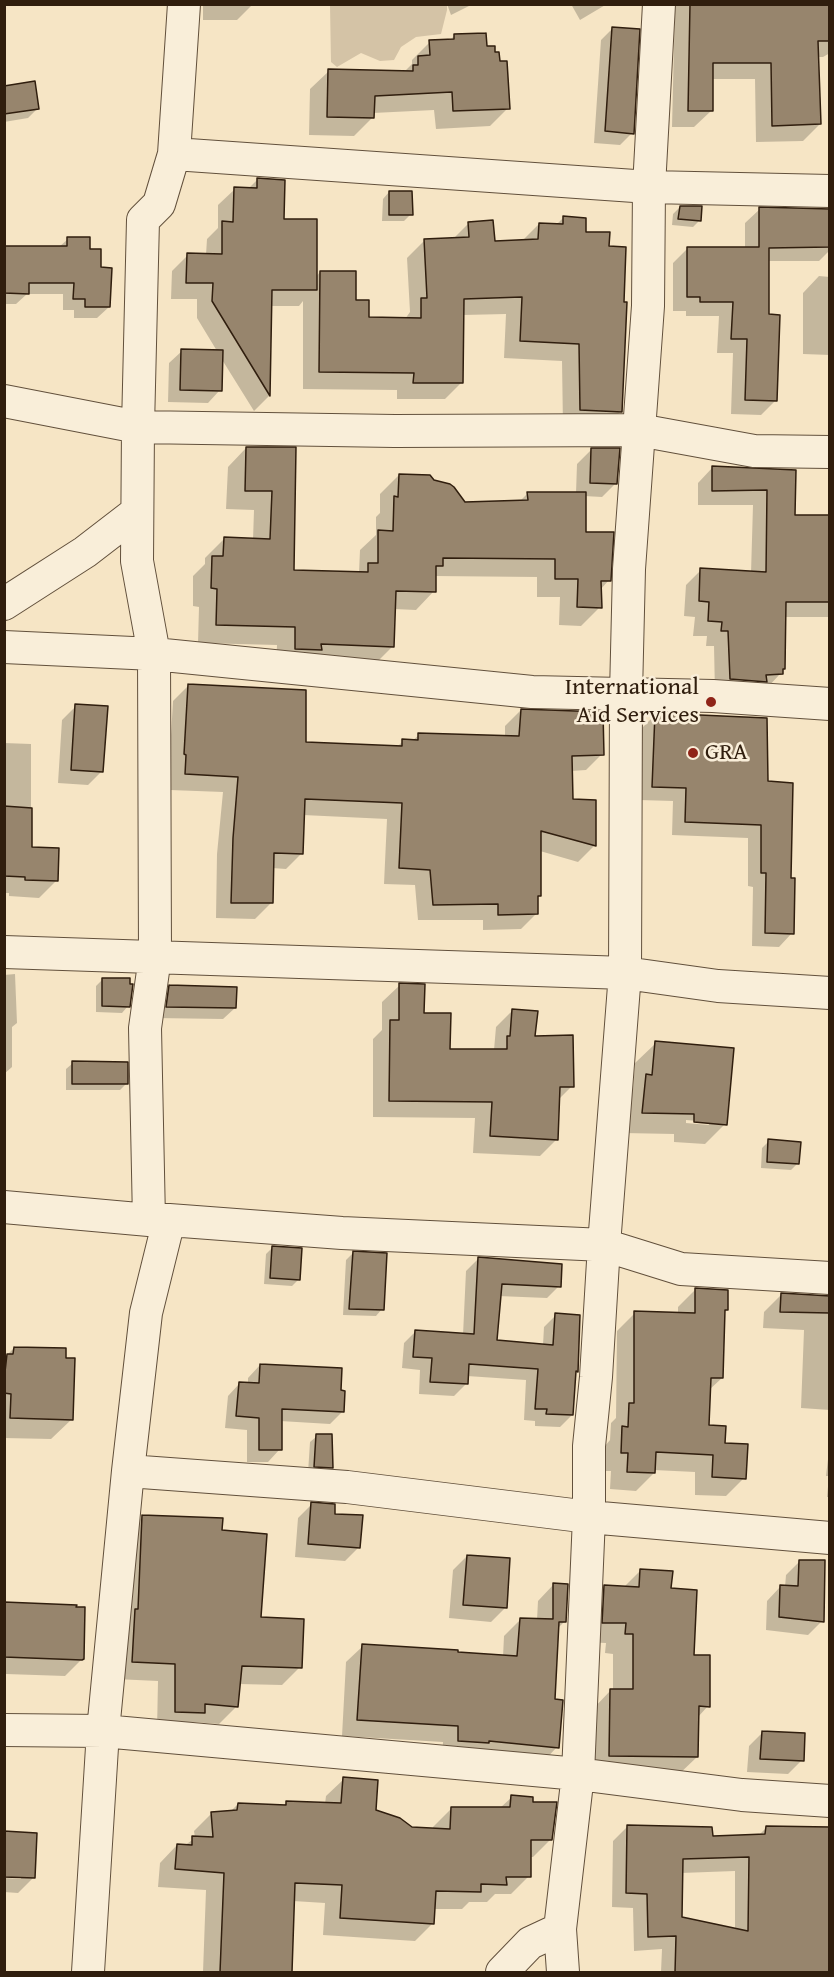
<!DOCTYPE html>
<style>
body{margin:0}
#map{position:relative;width:834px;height:1977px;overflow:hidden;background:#f6e5c5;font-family:"Gentium Book Plus",serif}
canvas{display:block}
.frame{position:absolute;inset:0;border:6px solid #301e0e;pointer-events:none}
</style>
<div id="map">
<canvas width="834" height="1977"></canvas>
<div class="frame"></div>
</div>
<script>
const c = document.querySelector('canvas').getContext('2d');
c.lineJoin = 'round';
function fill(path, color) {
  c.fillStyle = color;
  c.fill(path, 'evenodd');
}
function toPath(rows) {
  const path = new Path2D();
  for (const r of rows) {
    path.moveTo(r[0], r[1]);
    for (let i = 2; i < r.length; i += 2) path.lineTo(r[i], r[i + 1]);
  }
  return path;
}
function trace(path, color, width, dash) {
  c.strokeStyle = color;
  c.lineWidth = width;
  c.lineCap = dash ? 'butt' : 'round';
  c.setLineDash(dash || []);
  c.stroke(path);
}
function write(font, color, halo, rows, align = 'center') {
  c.font = font + ' "Gentium Book Plus",serif';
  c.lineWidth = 5;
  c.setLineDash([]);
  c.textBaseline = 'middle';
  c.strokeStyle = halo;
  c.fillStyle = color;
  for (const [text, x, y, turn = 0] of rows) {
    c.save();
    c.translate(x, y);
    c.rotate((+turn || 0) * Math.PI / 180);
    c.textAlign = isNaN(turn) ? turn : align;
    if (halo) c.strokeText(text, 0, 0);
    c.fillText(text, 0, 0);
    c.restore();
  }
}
fill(toPath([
 [447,5,447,10,441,34,416,37,401,47,394,60,380,61,361,53,337,67,331,62,330,5]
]), '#d4c3a6');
fill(toPath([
 [203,4,251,4,251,6,237,20,203,20],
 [447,4,473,4,451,15],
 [571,4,607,4,580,20],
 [675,4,830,4,830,53,823,57,817,57,820,124,803,141,756,142,755,79,711,79,711,111,694,127,672,127],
 [613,28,632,133,620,145,594,143,601,40],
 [454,36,508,108,490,126,436,129,434,110,373,113,372,118,354,136,309,135,310,89,329,71,403,73,412,64,412,60,430,42,449,41],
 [4,87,38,108,28,118,4,122],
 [258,179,315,278,320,272,355,302,367,319,405,319,410,312,407,258,425,240,453,239,469,223,493,243,522,241,539,224,556,225,563,218,608,248,621,411,604,429,563,427,562,361,504,358,506,314,463,315,462,382,445,399,397,399,397,390,303,389,303,301,299,306,270,306,269,396,254,411,221,358,220,390,208,403,168,402,169,363,182,351,217,351,197,318,197,299,171,299,172,271,188,255,206,255,207,239,218,228,218,205,235,189,248,189],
 [389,192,411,214,404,221,382,221,383,199],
 [680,207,699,221,693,227,672,225,673,214],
 [760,209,830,209,830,250,819,261,768,261,767,315,776,400,761,415,731,414,733,353,717,353,719,316,686,316,686,311,673,311,673,263,688,248,745,248,745,223],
 [68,239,88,251,99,269,109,307,97,318,74,318,74,310,63,310,63,294,27,294,16,304,4,304,4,247,59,247],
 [819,276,830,277,830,355,803,354,803,293],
 [246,448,295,449,292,571,359,573,360,550,376,535,376,517,380,513,380,494,399,475,465,504,519,502,528,493,576,493,577,464,591,450,616,483,602,497,584,496,584,534,609,580,600,590,600,607,581,626,559,625,560,597,537,597,537,577,434,576,434,591,416,610,394,609,393,646,374,665,276,667,277,645,198,643,199,607,193,606,193,576,205,564,205,558,224,539,253,540,254,510,226,509,228,467],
 [713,467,794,471,794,516,830,517,830,617,784,617,781,673,766,689,715,694,714,646,706,646,707,636,693,636,695,617,684,616,686,585,701,570,751,573,753,505,698,505,698,483],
 [189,685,304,743,397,747,403,741,412,741,419,735,505,737,505,726,521,710,602,754,586,770,571,771,572,800,594,801,594,846,578,862,540,851,540,895,536,899,537,913,521,929,483,930,483,920,418,920,415,885,384,884,387,819,303,815,302,853,286,869,272,868,271,903,255,919,216,918,217,854,223,792,170,790,171,770,169,770,173,701],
 [76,706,102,771,88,785,58,783,62,720],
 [656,714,767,783,789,879,792,933,779,947,752,946,753,887,748,886,748,838,672,835,673,801,639,800,642,728],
 [4,743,31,744,31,848,56,881,39,898,9,896,9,893,4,893],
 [15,974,17,1023,12,1027,12,1067,4,1074,4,975],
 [103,979,128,1006,122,1013,96,1012,96,986],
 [400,985,449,1050,494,1050,496,1027,513,1010,572,1086,558,1100,557,1139,540,1156,473,1153,475,1118,373,1117,373,1039,382,1030,382,1002],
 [170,986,235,1008,223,1019,155,1018,158,998],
 [656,1043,725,1124,705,1144,674,1142,674,1134,623,1133,626,1096,633,1089,635,1063],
 [686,1120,709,1122,709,1125,686,1123],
 [73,1063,127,1083,120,1090,66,1090,66,1069],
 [769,1141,798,1163,791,1170,761,1168,762,1148],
 [273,1247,299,1279,292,1286,264,1284,266,1254],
 [353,1253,382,1309,376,1316,343,1315,346,1260],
 [478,1259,559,1286,547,1298,498,1296,496,1342,543,1345,544,1327,556,1315,577,1371,574,1373,572,1415,560,1427,535,1426,535,1421,524,1420,526,1380,467,1376,466,1384,454,1396,419,1394,420,1370,402,1368,404,1343,416,1331,463,1335,466,1271],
 [696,1289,727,1310,723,1313,722,1378,709,1390,708,1426,724,1445,744,1478,726,1496,695,1495,695,1472,654,1470,654,1473,636,1491,610,1489,611,1471,603,1471,605,1446,610,1440,611,1423,616,1418,617,1331,635,1313,678,1314,678,1307],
 [781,1295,830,1297,830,1410,801,1408,804,1330,763,1328,764,1312],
 [14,1348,72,1419,51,1439,4,1438,4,1358],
 [260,1365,339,1392,343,1411,330,1424,280,1421,280,1449,268,1462,247,1462,247,1430,225,1428,228,1396,240,1383,248,1384,248,1378],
 [317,1436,332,1467,325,1474,308,1473,310,1442],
 [830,1442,830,1497,827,1497,829,1476,826,1476],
 [312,1504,334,1515,359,1547,345,1561,295,1557,298,1518],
 [142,1517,221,1532,259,1619,300,1667,282,1685,239,1684,237,1706,219,1724,193,1722,185,1730,157,1730,158,1681,115,1679,124,1535],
 [467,1556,505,1608,491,1622,449,1618,453,1570],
 [800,1561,822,1621,808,1635,766,1630,767,1601,780,1587,785,1587,786,1575],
 [640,1571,670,1590,708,1706,698,1717,697,1757,676,1777,589,1776,591,1711,611,1690,613,1690,613,1654,605,1653,606,1643,583,1642,584,1607,605,1587,623,1588],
 [554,1584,565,1621,557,1629,553,1701,557,1747,541,1764,442,1757,443,1742,342,1736,346,1662,363,1646,503,1657,504,1636,520,1620,537,1620,538,1601],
 [4,1604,81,1660,65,1676,6,1674,4,1705],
 [763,1732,802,1760,788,1774,747,1772,749,1746],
 [344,1779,374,1811,411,1829,433,1830,433,1827,451,1809,500,1808,512,1797,531,1803,551,1839,533,1857,529,1857,529,1876,511,1894,495,1894,487,1902,469,1902,462,1909,434,1909,433,1923,415,1941,323,1935,325,1903,293,1901,291,1972,203,1972,206,1890,158,1887,160,1863,177,1845,184,1846,195,1838,194,1831,212,1813,230,1812,238,1804,282,1807,287,1802,325,1804,326,1796],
 [628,1826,711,1837,758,1836,766,1828,830,1829,830,1972,661,1972,662,1949,634,1951,633,1908,612,1907,613,1841],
 [735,1871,735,1929,680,1918,681,1873],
 [21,1876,33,1878,18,1893,4,1892,4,1878,21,1879]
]), '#0003');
const building = toPath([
 [690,4,830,4,830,41,818,41,821,124,772,126,771,63,713,63,713,111,688,111,690,4],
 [612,27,640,29,634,134,605,131,612,27],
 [486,33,487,46,495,46,495,52,499,52,500,61,507,61,510,109,453,111,452,92,375,96,374,118,327,117,328,69,413,71,413,65,418,65,418,56,430,55,429,40,454,39,454,34,486,33],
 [35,81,39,109,4,114,4,86,35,81],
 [257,178,285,180,284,219,317,219,317,290,272,290,270,396,212,301,213,283,186,283,187,253,222,254,222,221,233,222,234,187,257,188,257,178],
 [389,191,412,191,413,215,389,215,389,191],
 [680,206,702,206,701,221,678,219,680,206],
 [759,207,830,209,830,247,769,248,769,314,780,315,777,401,745,400,747,339,731,339,733,302,700,302,700,297,687,297,687,247,759,247,759,207],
 [563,216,586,218,586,232,610,232,609,246,626,247,624,302,627,302,622,412,580,410,579,344,520,341,522,297,464,299,463,383,413,383,414,373,319,372,320,271,356,271,356,300,369,300,369,317,421,318,421,298,427,298,424,239,469,237,468,222,493,220,495,241,538,239,539,223,563,224,563,216],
 [67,237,90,237,90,249,101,249,101,267,112,268,110,307,85,307,85,299,73,299,74,283,29,283,29,294,4,293,4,246,67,246,67,237],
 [181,349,223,350,222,391,180,390,181,349],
 [246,447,296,447,294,570,368,572,368,563,378,563,378,530,393,531,394,496,398,497,399,474,430,475,434,480,450,484,454,487,465,502,528,500,527,492,586,492,586,532,614,532,611,581,601,581,602,608,577,607,578,579,555,579,555,559,443,558,443,566,436,566,436,592,396,591,394,647,321,644,322,650,295,649,295,627,216,625,217,589,211,588,212,556,223,556,224,537,270,539,272,491,245,491,246,447],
 [591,448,620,448,617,484,590,483,591,448],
 [712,466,796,470,795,515,830,515,830,602,786,602,785,669,783,669,783,674,766,675,767,682,730,679,728,631,721,631,722,622,708,621,709,602,699,601,700,568,766,572,767,490,712,491,712,466],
 [188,684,306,690,306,742,402,746,402,739,418,740,418,733,519,736,521,709,603,712,604,755,572,756,573,799,596,800,596,846,541,831,541,896,538,896,538,914,498,915,498,904,433,905,430,870,399,868,402,803,305,799,303,854,274,853,273,903,231,903,233,838,238,777,185,774,186,755,184,754,188,684],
 [75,704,108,706,103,772,71,770,75,704],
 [655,713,767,718,768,781,793,783,791,878,795,878,794,934,765,933,766,873,761,873,761,825,685,822,686,788,652,787,655,713],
 [4,806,32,808,32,847,59,848,58,881,25,880,25,877,4,876,4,806],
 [102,978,130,978,130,984,133,984,130,1007,102,1006,102,978],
 [399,983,425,984,424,1013,451,1013,450,1049,507,1049,507,1036,510,1036,512,1009,538,1011,535,1036,573,1035,574,1087,560,1087,558,1140,490,1136,492,1102,389,1101,390,1020,399,1020,399,983],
 [169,985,237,987,236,1008,166,1007,169,985],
 [655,1041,734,1048,727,1125,694,1122,694,1114,642,1113,646,1074,652,1075,655,1041],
 [72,1061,128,1062,128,1084,72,1084,72,1061],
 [768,1139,801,1142,799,1164,767,1162,768,1139],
 [272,1246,302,1248,300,1280,270,1278,272,1246],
 [353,1251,387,1253,384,1310,349,1309,353,1251],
 [478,1257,562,1264,561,1287,502,1284,497,1340,553,1345,555,1313,580,1315,578,1372,576,1371,573,1415,546,1414,547,1409,535,1409,538,1369,469,1364,468,1384,430,1382,432,1358,413,1357,415,1330,474,1334,478,1257],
 [695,1288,728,1290,728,1310,725,1310,723,1378,711,1378,709,1425,726,1426,725,1443,748,1444,746,1479,712,1477,713,1455,656,1452,655,1473,627,1472,628,1453,621,1453,622,1426,628,1427,629,1403,634,1403,634,1311,695,1313,695,1288],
 [781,1293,830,1296,830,1313,780,1312,781,1293],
 [14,1347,66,1348,66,1358,75,1358,73,1420,10,1418,11,1394,4,1393,4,1381,7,1354,13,1354,14,1347],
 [260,1364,342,1368,341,1390,345,1391,344,1412,282,1409,282,1450,259,1450,259,1418,236,1416,239,1382,259,1383,260,1364],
 [316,1434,332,1434,333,1468,314,1467,316,1434],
 [311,1502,335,1504,335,1514,363,1515,360,1548,308,1544,311,1502],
 [142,1515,223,1518,222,1530,267,1534,261,1617,304,1619,302,1668,242,1666,238,1707,205,1704,205,1713,175,1712,175,1664,132,1662,135,1609,138,1609,142,1515],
 [467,1555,510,1558,507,1608,463,1605,467,1555],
 [799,1560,825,1560,824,1622,779,1617,780,1585,798,1586,799,1560],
 [640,1569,673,1571,671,1588,697,1590,694,1655,710,1655,710,1707,699,1706,698,1757,609,1756,610,1689,633,1689,633,1634,625,1634,626,1623,602,1623,604,1585,639,1587,640,1569],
 [553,1583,568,1584,566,1622,559,1622,555,1699,563,1700,559,1748,489,1741,489,1743,458,1741,458,1726,357,1720,362,1644,458,1650,458,1652,517,1656,520,1618,553,1619,553,1583],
 [4,1602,77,1605,76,1607,85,1607,84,1659,82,1660,4,1657,4,1602],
 [762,1731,805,1733,804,1761,760,1759,762,1731],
 [343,1777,378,1780,376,1810,400,1818,412,1827,450,1829,451,1807,510,1807,511,1795,533,1797,533,1802,557,1802,552,1840,531,1840,531,1877,506,1877,507,1885,481,1884,481,1892,436,1891,434,1924,340,1918,342,1885,295,1883,292,1972,220,1972,224,1873,175,1869,177,1844,192,1845,192,1836,213,1837,211,1812,237,1810,238,1803,286,1805,286,1801,341,1803,343,1777],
 [627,1825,712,1827,713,1836,765,1834,766,1826,830,1827,830,1972,675,1972,676,1936,648,1937,647,1894,626,1893,627,1825],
 [749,1857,748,1931,682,1917,683,1859,749,1857],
 [4,1831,37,1833,35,1878,4,1877,4,1831]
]);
fill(building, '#97856d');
trace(building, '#301e0e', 1.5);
const minor = toPath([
 [174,154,649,187,830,191],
 [4,401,138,427,395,431,639,430,754,451,830,452],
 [4,604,85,552,137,512],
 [4,647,154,654,532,692,713,696,830,704],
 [4,952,625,973,718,986,830,993],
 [4,1207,149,1220,169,1220,342,1233,604,1245,681,1269,830,1278],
 [149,1220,145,1028,155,957,154,654,137,561,138,427,143,220,159,204,174,154,184,4],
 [169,1220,146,1313,128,1471,103,1731,578,1774,742,1795,830,1801],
 [128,1471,347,1487,589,1517,830,1538],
 [4,1730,103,1731,88,1972],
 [502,1972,530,1943,560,1929],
 [563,1972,560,1929,578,1774,589,1517,589,1446,596,1377,604,1245,625,973,626,694,629,569,648,306,649,187,659,4]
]);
trace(minor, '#62503c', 34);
trace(minor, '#f9eed9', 32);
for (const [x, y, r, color] of [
 [711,702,6,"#8f2418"],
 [693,753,6,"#8f2418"]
]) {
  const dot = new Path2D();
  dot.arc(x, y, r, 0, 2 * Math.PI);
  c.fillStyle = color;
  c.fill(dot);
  trace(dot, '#f9eed9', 2);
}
write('24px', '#301e0e', '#f9eed9', [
 ["International",699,688],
 ["Aid Services",699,716],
 ["GRA",705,753,"left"]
], 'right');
</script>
